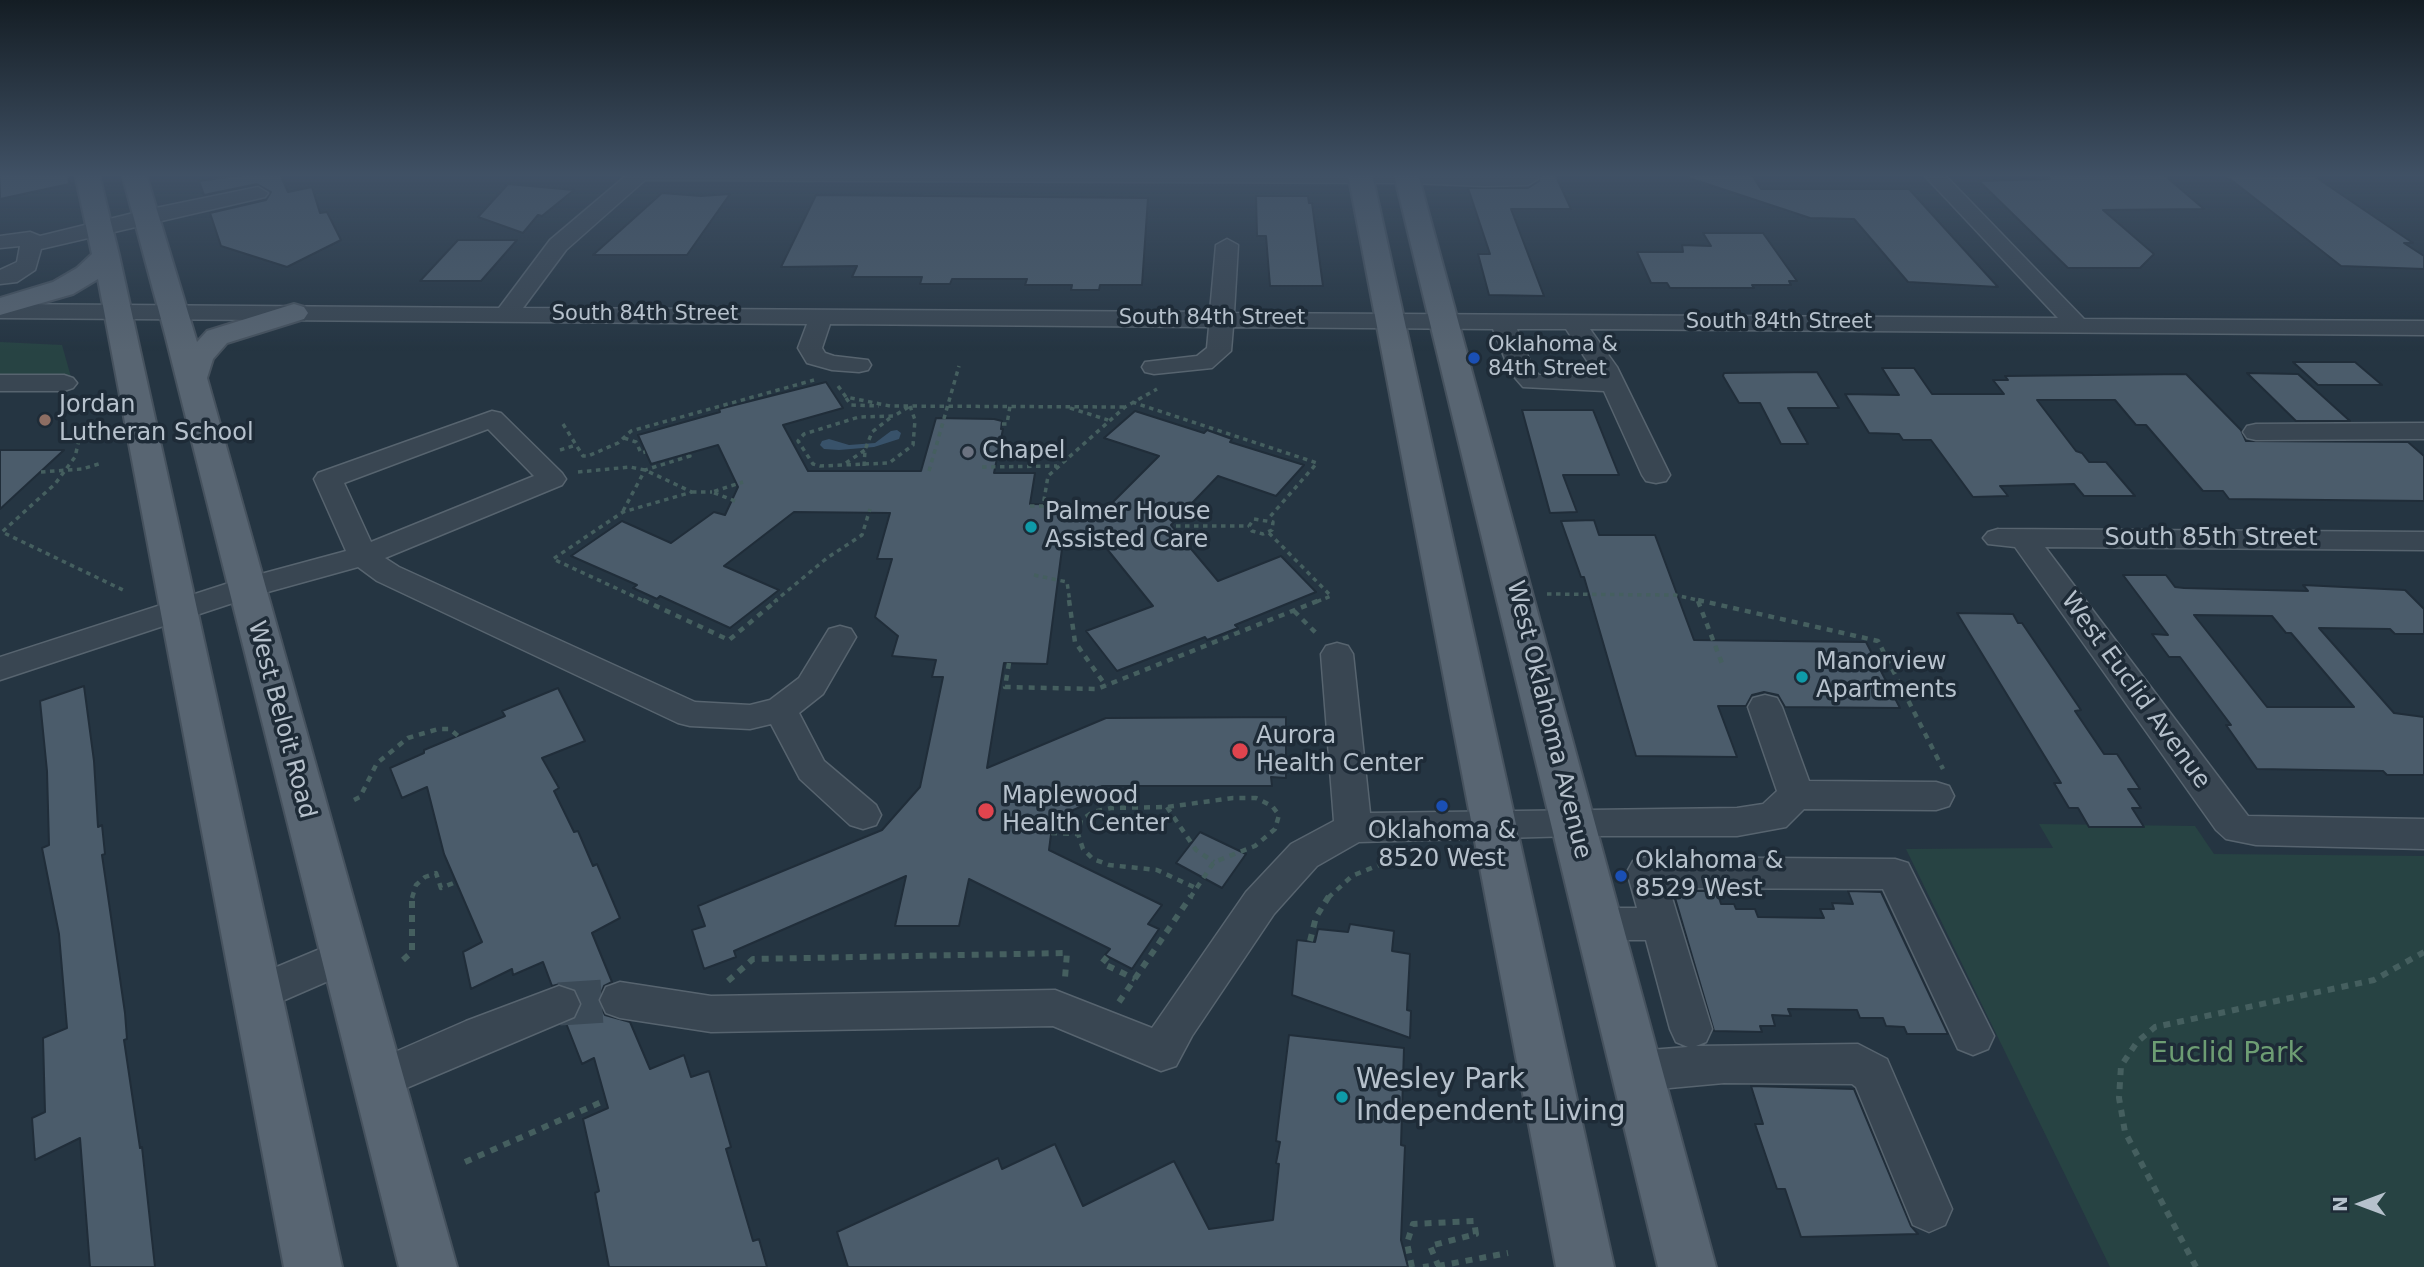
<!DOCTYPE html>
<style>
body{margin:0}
#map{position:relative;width:2424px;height:1267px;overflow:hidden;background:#253542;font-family:"DejaVu Sans",sans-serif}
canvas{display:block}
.north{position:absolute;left:2326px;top:1169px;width:70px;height:70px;-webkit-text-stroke:5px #1e2b37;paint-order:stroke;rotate:270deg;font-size:19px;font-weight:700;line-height:28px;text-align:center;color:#b6c1cc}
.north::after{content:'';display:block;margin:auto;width:24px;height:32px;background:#b6c1cc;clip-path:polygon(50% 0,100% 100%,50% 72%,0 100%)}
</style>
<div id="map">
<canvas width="2424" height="1267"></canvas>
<div class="north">N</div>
</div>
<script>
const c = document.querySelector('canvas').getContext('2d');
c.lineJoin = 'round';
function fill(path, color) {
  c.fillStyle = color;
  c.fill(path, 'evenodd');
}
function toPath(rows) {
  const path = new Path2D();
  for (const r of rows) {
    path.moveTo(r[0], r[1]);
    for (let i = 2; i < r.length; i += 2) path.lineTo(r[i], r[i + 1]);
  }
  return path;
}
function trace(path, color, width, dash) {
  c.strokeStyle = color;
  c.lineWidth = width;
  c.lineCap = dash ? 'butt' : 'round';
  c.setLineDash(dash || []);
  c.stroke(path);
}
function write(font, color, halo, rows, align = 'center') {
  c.font = font + ' "DejaVu Sans",sans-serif';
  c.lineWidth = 7;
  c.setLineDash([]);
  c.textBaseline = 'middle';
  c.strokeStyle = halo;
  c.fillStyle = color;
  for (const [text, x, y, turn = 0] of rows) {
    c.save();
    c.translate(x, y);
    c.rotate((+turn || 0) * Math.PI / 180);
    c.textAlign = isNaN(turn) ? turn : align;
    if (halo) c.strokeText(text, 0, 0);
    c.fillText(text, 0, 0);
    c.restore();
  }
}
fill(toPath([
 [0,342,62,345,71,377,0,377],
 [2039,824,2195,826,2214,854,2424,856,2424,1267,2110,1267,1906,849,2053,848]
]), '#274343');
fill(toPath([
 [897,430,901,433,899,439,874,447,839,450,824,449,820,445,822,441,829,439,849,445,875,443,891,431]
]), '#38526a');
const building = toPath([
 [0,174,68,174,69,184,0,199,0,174],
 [250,174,280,174,288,192,312,187,320,213,327,212,341,240,287,267,221,246,210,213,266,200,271,192,257,184,204,195,199,181,250,174],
 [1540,174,1555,174,1571,209,1511,209,1544,296,1489,295,1478,254,1490,254,1468,188,1528,188,1539,181,1540,174],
 [1690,174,1751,174,1761,189,1909,189,1998,287,1908,282,1854,219,1810,218,1689,178,1690,174],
 [2163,174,2204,209,2103,210,2154,254,2140,268,2068,268,1979,181,2050,179,2047,175,2163,174],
 [2225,175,2314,176,2413,243,2404,243,2424,256,2424,269,2341,266,2225,175],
 [508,184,574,190,542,216,538,215,523,233,478,217,508,184],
 [662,193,701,196,730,194,687,255,593,255,662,193],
 [816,195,1148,198,1142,285,1100,285,1099,290,1071,290,1072,285,1025,285,1027,279,952,279,950,284,920,284,922,277,852,277,857,266,781,267,816,195],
 [1256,196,1308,196,1309,203,1312,203,1323,286,1270,286,1266,236,1257,236,1256,196],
 [1703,233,1763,233,1797,281,1789,281,1791,285,1752,285,1754,288,1670,288,1667,283,1651,283,1637,252,1683,252,1682,245,1711,246,1703,233],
 [458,240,517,240,481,281,420,281,458,240],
 [2293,362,2355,362,2382,385,2318,385,2293,362],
 [1882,368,1914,368,1932,394,2004,394,1993,380,2008,380,2005,376,2186,374,2241,430,2246,441,2408,442,2424,456,2424,501,2229,499,2223,491,2203,491,2146,425,2136,425,2115,400,2037,400,2076,451,2082,453,2089,462,2106,462,2135,496,2084,496,2074,484,2000,486,2008,496,1973,497,1931,440,1903,440,1899,434,1869,433,1845,394,1899,395,1882,368],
 [1817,372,1839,408,1788,408,1808,444,1781,444,1760,403,1739,403,1723,376,1724,373,1817,372],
 [2247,373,2298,374,2350,421,2296,421,2247,373],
 [826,382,843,408,783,425,808,471,921,471,936,418,994,419,1002,421,1001,429,1003,429,994,473,1035,473,1030,504,1110,505,1159,456,1104,438,1135,411,1204,433,1207,430,1232,439,1230,442,1304,465,1276,496,1218,476,1171,525,1218,581,1281,556,1316,592,1235,625,1238,628,1207,640,1205,637,1117,671,1086,631,1153,606,1107,549,1062,549,1047,664,1004,663,987,768,1106,718,1286,717,1286,778,1271,777,1272,786,1102,786,1114,792,1053,819,1049,850,1162,905,1148,924,1159,929,1132,969,1105,955,1110,949,969,879,959,926,895,926,906,876,734,951,736,957,704,969,692,930,705,926,698,906,882,830,920,787,943,677,932,677,936,660,892,656,898,636,875,617,892,559,877,559,890,513,794,512,724,566,779,590,730,628,660,596,657,599,633,588,637,585,571,556,622,521,671,543,714,512,725,515,738,487,718,445,651,464,638,435,720,412,719,409,826,382],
 [1522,410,1593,410,1619,475,1563,475,1577,512,1550,513,1522,410],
 [0,450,64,450,0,509,0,450],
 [1594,520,1599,535,1655,535,1694,640,1866,642,1900,708,1785,707,1778,695,1764,692,1752,695,1746,706,1718,706,1737,757,1636,756,1584,577,1581,577,1561,521,1594,520],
 [2123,575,2166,575,2175,587,2184,588,2308,591,2303,585,2405,590,2424,609,2424,634,2395,634,2390,629,2319,628,2394,713,2424,717,2424,775,2387,775,2383,771,2257,769,2226,725,2231,725,2180,657,2169,657,2152,634,2168,635,2123,575],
 [2194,615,2272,616,2286,633,2291,633,2354,707,2267,707,2194,615],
 [1957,613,2013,614,2018,623,2022,623,2081,710,2075,711,2104,754,2117,754,2140,789,2128,789,2141,808,2132,808,2144,827,2089,827,2078,808,2069,808,2054,783,2061,783,1957,613],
 [84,686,94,761,98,827,102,825,105,854,102,855,125,1013,127,1039,124,1040,140,1148,142,1147,155,1267,90,1267,80,1138,35,1160,32,1118,45,1112,43,1038,67,1028,59,934,42,848,49,845,47,771,40,701,84,686],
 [558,688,585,741,542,758,559,788,554,791,574,832,578,831,593,866,597,864,620,918,592,933,612,982,604,986,598,1001,605,1015,630,1022,650,1069,684,1055,691,1077,709,1071,731,1147,726,1149,753,1241,759,1239,767,1267,609,1267,595,1193,599,1191,583,1119,608,1108,594,1058,582,1064,566,1023,576,1018,582,1003,575,989,560,984,552,986,543,962,513,975,512,969,471,989,463,952,482,942,444,854,427,787,402,798,390,768,424,753,424,750,505,716,502,711,558,688],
 [1200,832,1246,854,1222,888,1176,863,1200,832],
 [1673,891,1717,891,1721,904,1734,904,1736,909,1755,909,1758,917,1824,918,1820,909,1834,909,1832,903,1853,904,1848,891,1881,892,1948,1034,1907,1034,1904,1027,1886,1026,1883,1018,1860,1018,1857,1010,1788,1009,1791,1016,1772,1015,1775,1026,1760,1026,1762,1032,1714,1031,1673,891],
 [1350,924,1394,931,1392,951,1410,954,1407,1010,1411,1011,1410,1038,1292,995,1297,940,1315,942,1318,929,1348,932,1350,924],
 [1289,1035,1404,1048,1401,1145,1405,1146,1401,1240,1408,1267,848,1267,837,1232,998,1158,1002,1169,1055,1144,1083,1206,1174,1161,1209,1229,1273,1220,1279,1164,1276,1163,1280,1142,1276,1141,1289,1035],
 [1751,1086,1854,1089,1911,1226,1918,1234,1801,1237,1785,1189,1777,1189,1755,1124,1763,1124,1751,1086]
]);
fill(building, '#4b5c6b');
trace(building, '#202d39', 2);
trace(toPath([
 [559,1004,620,1000]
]), '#3b4a57', 43, [43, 21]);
const minor = toPath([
 [628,174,1538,174,1538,179,1528,185,1484,186,1407,183,645,180,566,250,523,308,1210,312,1216,245,1227,239,1238,245,1234,313,2058,318,1923,174,1944,174,2084,319,2424,321,2424,335,1590,329,1617,367,1670,475,1666,481,1656,483,1646,481,1642,475,1604,391,1523,387,1510,372,1493,329,1233,327,1231,351,1212,368,1154,374,1145,372,1142,367,1145,362,1197,356,1207,348,1209,327,830,324,822,348,825,353,834,356,868,360,871,365,868,370,859,372,832,370,807,363,798,348,807,324,0,318,0,304,499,308,550,240,628,174],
 [1517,329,1566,329,1597,376,1539,375,1533,369,1517,329],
 [258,187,268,193,265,197,41,249,35,270,17,282,0,284,0,270,17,262,20,246,0,248,0,236,30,232,40,236,146,210,258,187],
 [0,375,64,375,73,378,77,383,73,388,64,391,0,391,0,375],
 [492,411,501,413,562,473,566,479,562,485,385,558,399,567,695,702,750,705,770,700,799,678,829,629,840,626,851,629,856,637,823,694,799,713,824,761,876,805,881,815,876,825,863,829,850,825,800,779,771,724,750,729,690,726,678,723,377,581,358,567,257,595,0,680,0,657,235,581,346,551,314,479,318,473,492,411],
 [488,429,534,476,371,542,344,483,488,429],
 [2424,423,2424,439,2256,440,2247,438,2243,432,2247,426,2256,424,2424,423],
 [1998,529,2424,532,2424,550,2045,547,2248,816,2424,819,2424,849,2256,845,2226,839,2216,830,2015,547,1988,544,1983,538,1988,532,1998,529],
 [1337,643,1348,646,1353,654,1370,813,1737,808,1763,804,1777,791,1748,707,1753,698,1765,695,1777,698,1782,707,1809,781,1936,782,1949,786,1954,796,1949,806,1936,810,1804,809,1786,827,1737,836,1574,836,1359,842,1317,866,1274,914,1192,1036,1176,1066,1161,1071,1053,1026,711,1032,620,1018,606,1013,600,1000,606,987,620,982,711,996,1055,990,1152,1028,1246,892,1291,844,1334,821,1321,654,1326,646,1337,643],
 [1646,857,1895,859,1908,863,1994,1036,1988,1049,1973,1055,1958,1049,1883,889,1669,888,1712,1029,1706,1042,1696,1046,1858,1044,1887,1059,1952,1209,1945,1225,1929,1232,1913,1225,1856,1087,1852,1084,1724,1083,1637,1091,1622,1085,1616,1071,1622,1057,1637,1051,1688,1047,1676,1042,1670,1029,1646,940,1600,940,1586,936,1581,924,1586,912,1600,908,1637,908,1627,872,1633,861,1646,857],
 [344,939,358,944,364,956,358,968,257,1012,243,1007,237,994,243,981,344,939],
 [559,986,574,991,580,1004,574,1017,378,1100,363,1094,357,1080,363,1066,466,1021,559,986]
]);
const major = toPath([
 [75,174,99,174,119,255,342,1267,284,1267,98,279,73,294,0,315,0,298,53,282,77,268,92,254,75,174],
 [122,174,146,174,197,342,207,331,284,307,294,304,304,307,308,313,304,319,227,343,213,359,207,378,457,1267,399,1267,165,334,122,174],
 [1348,174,1372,174,1614,1267,1556,1267,1348,174],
 [1394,174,1418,174,1716,1267,1658,1267,1394,174]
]);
trace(minor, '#57646f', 3);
trace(major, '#46525e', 4);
trace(toPath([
 [838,386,846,397,890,406,1125,407],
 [846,398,851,405,879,406],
 [1132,402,1317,463,1268,519],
 [910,406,915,420,913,445,889,463,820,466,813,464,798,441,804,434,859,417,894,416,910,406],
 [1070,408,1108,420],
 [563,424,583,456,588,456,618,443,631,431,814,380],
 [1002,424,1007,424,1010,406],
 [624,438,636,442,641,453,645,452],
 [79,440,75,457,55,484,2,532,123,590],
 [560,450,576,445],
 [846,463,865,450],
 [864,466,865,450,872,432,890,418],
 [982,467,1057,466],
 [929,471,959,366],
 [41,472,82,469,102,463],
 [578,472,630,467,645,470,692,492,623,512,553,559,646,602],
 [692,492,712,492],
 [735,501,712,492,743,482],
 [1030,506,1043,506,1048,476,1125,407,1157,389],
 [623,511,645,470,690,456,688,453],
 [1254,519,1273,522,1272,530,1263,534,1252,531,1249,526,1254,519],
 [1176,526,1249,526],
 [1269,533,1331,596,1316,602],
 [1034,575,1067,582,1070,602],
 [1547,594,1675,595,1706,602],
 [774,602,827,558,862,535,870,509]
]), '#455f5f', 3.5, [4.5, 4.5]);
trace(toPath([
 [643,600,729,640,777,600],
 [1069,600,1075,642,1106,686],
 [1698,600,1878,641,1943,769],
 [1698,601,1723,666],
 [1294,611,1319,636],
 [1009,663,1005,687,1097,689,1320,600],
 [1285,760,1316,760],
 [354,800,360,797,377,763,408,738,438,729,450,729,458,736],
 [1167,807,1196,850,1214,862],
 [1051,833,1078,834],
 [412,898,416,885,425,877,436,873,441,888,456,882],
 [1190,898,1214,862,1255,846,1275,829,1279,815,1272,806,1256,798,1233,798,1167,807,1111,808,1093,812,1081,820,1078,834,1083,849,1093,859,1109,865,1157,870,1196,888],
 [1328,898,1352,876,1396,858]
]), '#455f5f', 4.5, [6, 6]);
trace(toPath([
 [1310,941,1316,917,1329,896],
 [1107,957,1102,963,1135,979],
 [403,960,412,952,412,896],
 [728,981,753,959,1067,953,1065,978],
 [1119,1002,1191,896],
 [465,1162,606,1100],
 [1438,1266,1508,1253],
 [1412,1267,1407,1243,1413,1224,1474,1221,1476,1234,1430,1246,1438,1265,1423,1267],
 [2196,1267,2125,1132,2119,1098,2121,1066,2137,1042,2155,1027,2374,980,2424,952]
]), '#455f5f', 6, [7, 7]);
fill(minor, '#394652');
fill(major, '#586572');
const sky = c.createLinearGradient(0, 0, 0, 351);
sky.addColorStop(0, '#141d24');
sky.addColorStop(0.5, '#405165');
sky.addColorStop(1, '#40516500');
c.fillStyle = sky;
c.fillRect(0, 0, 2424, 351);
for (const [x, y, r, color] of [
 [1474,358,7,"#1a4fb4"],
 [45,420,7,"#8d6e63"],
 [968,452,7,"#6b7280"],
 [1031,527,7,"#0f9aa8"],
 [1802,677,7,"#0f9aa8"],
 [1240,751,9,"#e0444e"],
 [1442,806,7,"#1a4fb4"],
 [986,811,9,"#e0444e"],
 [1621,876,7,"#1a4fb4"],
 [1342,1097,7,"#0f9aa8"]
]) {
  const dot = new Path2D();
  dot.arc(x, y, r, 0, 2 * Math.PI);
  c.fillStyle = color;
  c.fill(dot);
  trace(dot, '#1e2b37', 2.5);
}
write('21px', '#b6c1cc', '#1e2b37', [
 ["South 84th Street",645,315],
 ["South 84th Street",1212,319],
 ["South 84th Street",1779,323]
]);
write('21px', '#b6c1cc', '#1e2b37', [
 ["Oklahoma &",1488,346],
 ["84th Street",1488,370]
], 'left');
write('24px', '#b6c1cc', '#1e2b37', [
 ["Jordan",59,406],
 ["Lutheran School",59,434],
 ["Chapel",982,452],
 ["Palmer House",1045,513],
 ["Assisted Care",1045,541],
 ["Manorview",1816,663],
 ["Apartments",1816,691],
 ["Aurora",1256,737],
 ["Health Center",1256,765],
 ["Maplewood",1002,797],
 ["Health Center",1002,825],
 ["Oklahoma &",1442,832,"center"],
 ["8520 West",1442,860,"center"],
 ["Oklahoma &",1635,862],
 ["8529 West",1635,890]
], 'left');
write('24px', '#b6c1cc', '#1e2b37', [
 ["South 85th Street",2211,539],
 ["West Euclid Avenue",2135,691,54],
 ["West Beloit Road",281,720,75],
 ["West Oklahoma Avenue",1548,720,76]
]);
write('28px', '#6d9d73', '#1e2b37', [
 ["Euclid Park",2227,1055]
]);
write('28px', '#b6c1cc', '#1e2b37', [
 ["Wesley Park",1356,1081],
 ["Independent Living",1356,1113]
], 'left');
</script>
